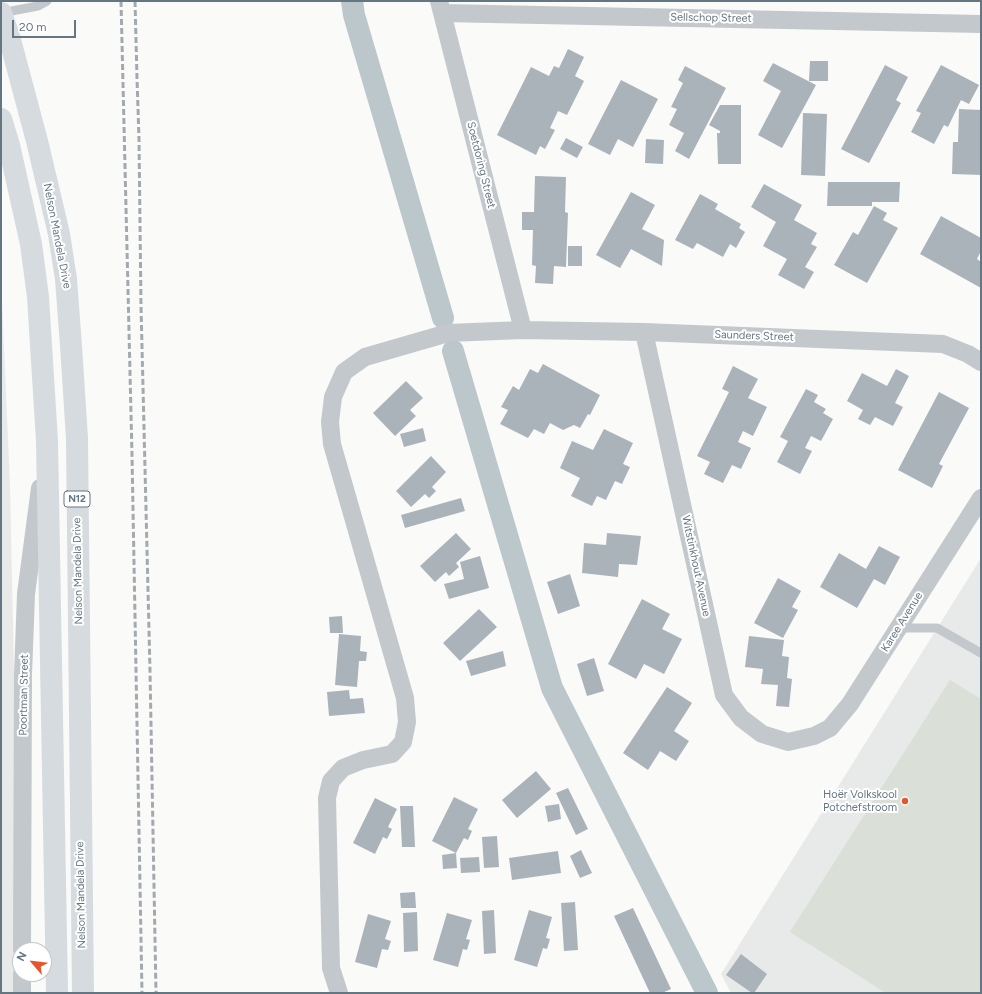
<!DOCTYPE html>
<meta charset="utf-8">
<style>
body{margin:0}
#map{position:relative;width:982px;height:994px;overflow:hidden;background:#fafaf8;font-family:Figtree,sans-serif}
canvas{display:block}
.frame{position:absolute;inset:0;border:2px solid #657683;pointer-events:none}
.north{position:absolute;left:12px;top:942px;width:40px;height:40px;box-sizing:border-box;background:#fff;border:1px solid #c1c8cd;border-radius:50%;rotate:298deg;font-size:11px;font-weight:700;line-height:16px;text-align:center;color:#657683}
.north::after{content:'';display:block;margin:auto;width:14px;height:18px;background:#e4572e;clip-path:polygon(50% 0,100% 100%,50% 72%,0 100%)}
.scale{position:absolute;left:12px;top:20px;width:64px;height:18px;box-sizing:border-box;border:2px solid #657683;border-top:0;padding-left:5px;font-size:12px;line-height:14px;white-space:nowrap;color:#657683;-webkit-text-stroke:3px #fff;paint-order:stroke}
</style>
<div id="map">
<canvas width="982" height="994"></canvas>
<div class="frame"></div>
<div class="north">N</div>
<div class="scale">20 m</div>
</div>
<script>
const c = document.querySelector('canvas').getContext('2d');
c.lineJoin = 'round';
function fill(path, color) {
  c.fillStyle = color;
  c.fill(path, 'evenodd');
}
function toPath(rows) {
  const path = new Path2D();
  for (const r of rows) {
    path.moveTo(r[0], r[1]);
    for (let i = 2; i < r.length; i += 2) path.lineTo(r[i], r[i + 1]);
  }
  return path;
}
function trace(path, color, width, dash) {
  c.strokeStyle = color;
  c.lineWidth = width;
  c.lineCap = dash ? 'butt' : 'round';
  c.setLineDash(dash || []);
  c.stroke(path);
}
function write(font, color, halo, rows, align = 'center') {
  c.font = font + ' Figtree,sans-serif';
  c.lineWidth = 4;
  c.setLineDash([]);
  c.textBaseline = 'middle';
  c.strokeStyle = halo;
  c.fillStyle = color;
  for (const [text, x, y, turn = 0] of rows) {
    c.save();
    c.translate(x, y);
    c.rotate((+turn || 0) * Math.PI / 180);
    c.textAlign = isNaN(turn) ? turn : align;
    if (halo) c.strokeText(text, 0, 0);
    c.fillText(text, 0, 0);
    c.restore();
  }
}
fill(toPath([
 [1,279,10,485,21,993,1,993],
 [981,558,981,993,731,993,721,974]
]), '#e8e9e9');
fill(toPath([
 [950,680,981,699,981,993,886,993,790,932]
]), '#dadfd7');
trace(toPath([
 [352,1,354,15,443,318],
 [453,351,552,688,707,993]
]), '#bbc7cb', 22);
fill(toPath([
 [568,49,584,57,575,76,584,81,567,115,558,111,550,128,555,130,545,149,540,146,536,155,497,135,531,67,549,76,554,66,559,68],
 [810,61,828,61,828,81,809,81],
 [773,63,816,85,782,148,758,135,781,91,763,81],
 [885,65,908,77,896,100,901,103,869,163,841,149],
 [941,65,979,85,969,104,961,100,948,127,944,125,934,144,911,132,921,113,916,111],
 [685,66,726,88,689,159,675,151,684,133,669,125,677,109,671,107,683,83,678,80],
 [621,80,658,99,633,147,618,139,610,155,588,144],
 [720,105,741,105,741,164,718,164,717,133,720,133,720,131,709,125],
 [959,109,981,110,981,175,952,174,953,142,958,142],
 [803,113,827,114,825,176,801,175],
 [566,138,583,147,577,158,560,149],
 [646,139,664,140,663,164,645,163],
 [535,176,566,177,565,212,568,213,566,267,554,266,553,284,535,283,536,266,532,265,533,230,522,230,522,212,534,212],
 [828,182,900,182,899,202,872,202,872,206,827,206],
 [764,184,802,205,794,220,817,233,811,244,817,247,805,267,814,272,804,289,778,275,787,259,763,246,776,222,751,207],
 [631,192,655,205,642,229,664,240,662,266,631,249,620,268,596,255],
 [700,194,718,204,715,209,741,224,739,228,745,232,736,248,730,244,723,257,697,243,693,249,675,240],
 [874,206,887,213,883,220,898,228,867,283,834,265,853,232,858,235],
 [941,216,981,238,981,251,977,259,981,262,981,288,920,254],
 [568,246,582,246,582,266,568,266],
 [543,364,600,395,590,415,588,414,580,428,574,425,563,430,550,423,544,434,534,429,528,438,500,424,508,410,501,407,513,386,519,390,530,369,538,373],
 [733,366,758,379,748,398,767,407,753,436,743,431,738,442,751,448,741,469,732,465,723,483,704,474,710,462,697,456,729,392,722,389],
 [896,369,909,376,895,403,903,407,893,426,875,417,870,425,858,419,863,410,847,401,862,373,887,386],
 [406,381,423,398,410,410,416,416,395,436,373,413],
 [806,389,818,395,814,402,826,409,823,413,833,419,821,441,811,436,805,448,812,451,800,474,777,462,788,441,780,437],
 [939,392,969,408,939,464,943,466,932,488,898,470],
 [423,428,426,441,404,447,400,434],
 [604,429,633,443,623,464,630,467,622,484,615,481,606,500,597,496,592,506,571,496,580,478,560,468,572,441,593,450],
 [431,456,446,472,432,487,436,491,429,498,425,494,411,507,396,491],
 [461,498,465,511,405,528,401,515],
 [456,533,471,549,456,563,459,567,449,576,446,572,435,582,420,566],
 [607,533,641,536,637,565,619,564,618,577,582,573,584,543,606,545],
 [879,546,900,557,885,585,874,579,857,608,820,587,839,553,866,569],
 [480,556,489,588,449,599,444,584,464,579,460,562],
 [570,574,580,606,558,614,547,582],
 [778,578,801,591,792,607,798,610,783,638,754,623],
 [642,599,670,614,662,629,682,639,664,674,644,664,636,679,608,664],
 [479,609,497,627,460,661,443,643],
 [342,616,343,633,330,633,329,617],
 [339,634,361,636,360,651,367,652,366,661,359,661,357,687,335,685],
 [749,636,784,640,782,656,789,657,787,678,792,679,789,707,776,706,778,685,761,684,763,669,745,667],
 [503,651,506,666,471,676,466,661],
 [594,658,604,691,587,696,577,664],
 [667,687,692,703,674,731,689,741,676,761,660,751,648,770,623,753],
 [349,690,350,699,363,698,365,713,329,716,327,692],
 [536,771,551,789,517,818,502,800],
 [568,788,588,829,576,835,556,793],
 [454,797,478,809,468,829,472,831,468,840,464,838,456,853,432,841],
 [375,798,397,809,388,827,392,829,387,839,383,837,375,854,353,843],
 [559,804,561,819,548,822,545,806],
 [400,806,413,806,415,847,402,847],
 [497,836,499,867,484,868,482,837],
 [581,850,592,873,580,878,570,856],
 [558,851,561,873,512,880,509,858],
 [456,853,457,868,443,869,442,855],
 [479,857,480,872,461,873,460,858],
 [415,892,416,908,401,908,400,893],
 [575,902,578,950,564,951,561,903],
 [633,908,671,989,662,993,650,993,614,916],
 [494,910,496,953,484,954,482,911],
 [529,910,552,917,546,938,550,939,547,949,543,948,537,967,514,960],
 [417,912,418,951,404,952,403,913],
 [447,913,472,920,466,939,470,940,467,950,463,949,458,967,433,960],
 [368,914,391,921,385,939,391,941,388,950,382,949,377,968,355,962],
 [741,954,767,974,754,993,752,993,726,975]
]), '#aab3b9');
trace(toPath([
 [1,13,38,6,47,1],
 [898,628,937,628,981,653]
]), '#c3c8cc', 9);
trace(toPath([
 [439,1,523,330],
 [442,13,981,24],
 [644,332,724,695,741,718,762,734,788,742,814,736,830,728,850,704,981,498],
 [22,950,23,675,26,594,40,488],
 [22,993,22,974],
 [339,993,331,968,327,798,331,781,343,768,363,760,392,754,403,742,407,722,405,698,332,444,330,422,333,397,344,372,365,357,448,333,523,330,644,332,943,344,968,354,981,362]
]), '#c3c8cc', 18);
trace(toPath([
 [1,13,9,36,37,141,59,234,66,279,71,346,77,438,83,993],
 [1,119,9,145,31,244,38,297,47,441,57,993]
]), '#d6dbdf', 22);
trace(toPath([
 [121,1,132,455,142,993],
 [135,1,137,78,139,139,141,306,150,671,156,993]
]), '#a2aab0', 3, [6, 3]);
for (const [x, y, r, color] of [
 [905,801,4,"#e4572e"]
]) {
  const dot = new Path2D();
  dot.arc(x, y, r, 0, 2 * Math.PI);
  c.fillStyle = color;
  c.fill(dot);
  trace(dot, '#fff', 1.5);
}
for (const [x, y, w] of [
 [77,499,26]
]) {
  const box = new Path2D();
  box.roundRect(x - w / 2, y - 8, w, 16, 3);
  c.fillStyle = '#fff';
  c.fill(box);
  trace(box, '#657683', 1);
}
write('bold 10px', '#657683', null, [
 ["N12",77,499]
]);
write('11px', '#657683', '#fff', [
 ["Sellschop Street",711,18,1],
 ["Soetdoring Street",481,165,76],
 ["Nelson Mandela Drive",57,236,79],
 ["Saunders Street",754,336,2],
 ["Witstinkhout Avenue",696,566,78],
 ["Nelson Mandela Drive",78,571,-91],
 ["Karee Avenue",902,622,-58],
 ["Poortman Street",24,695,-89],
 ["Nelson Mandela Drive",81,895,-91]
]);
write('11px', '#657683', '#fff', [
 ["Hoër Volkskool",897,795],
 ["Potchefstroom",897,808]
], 'right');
</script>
